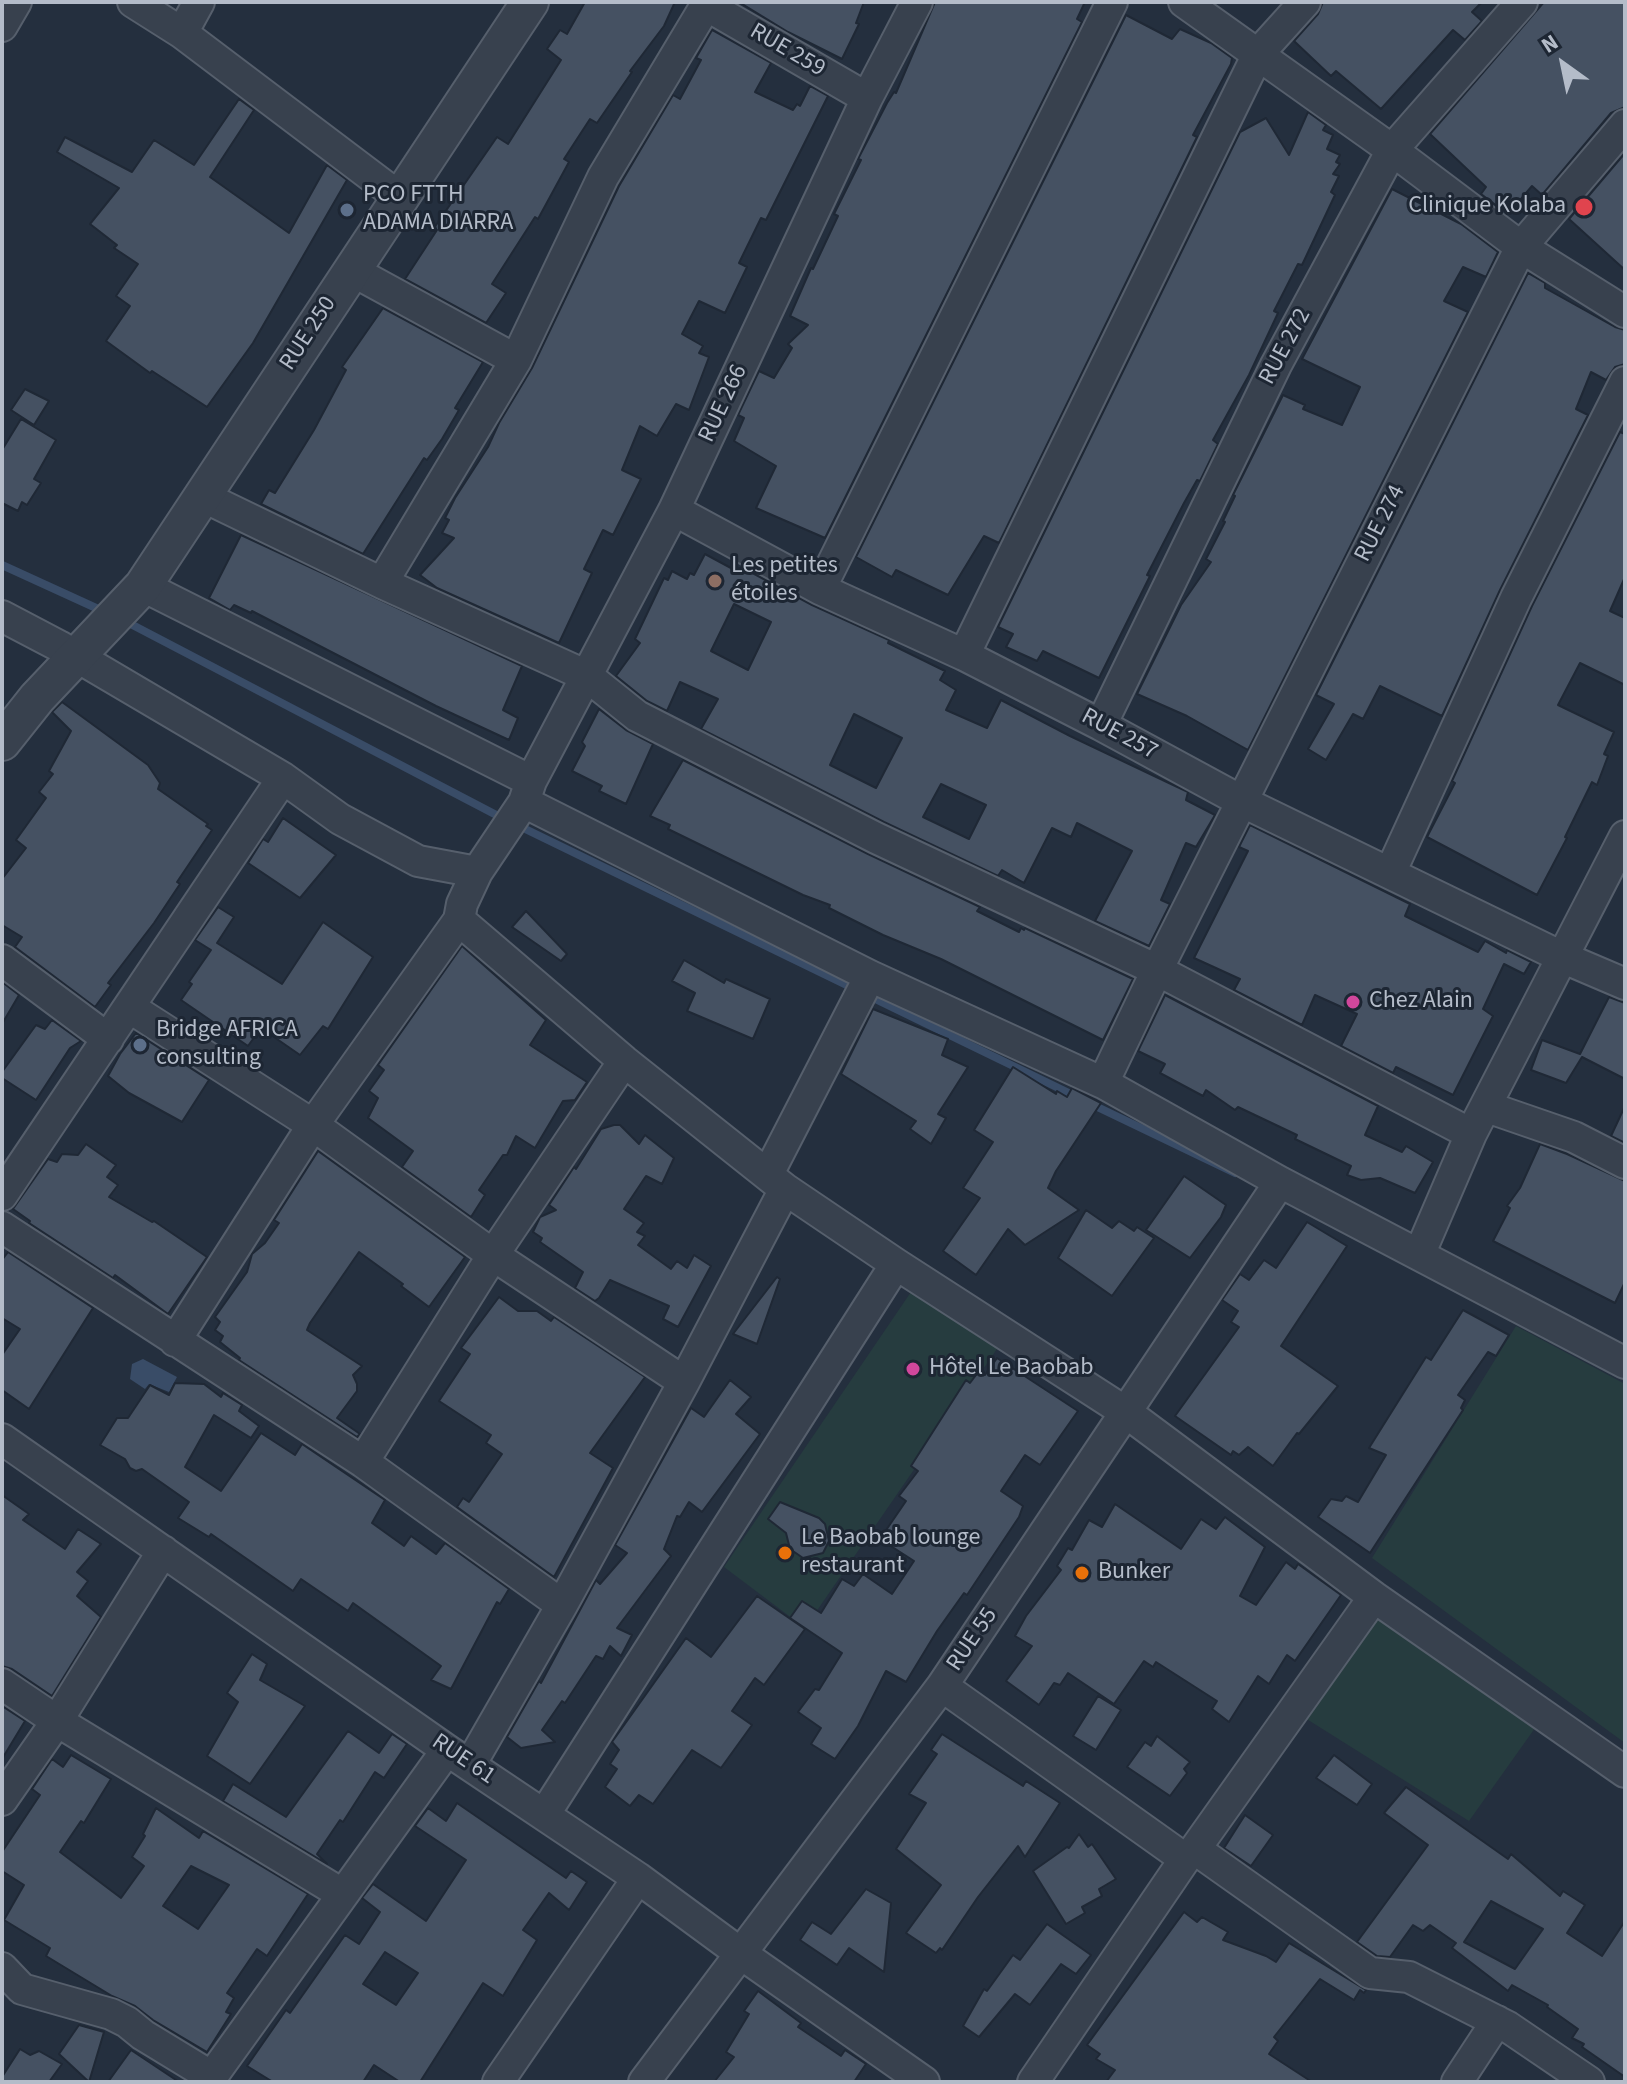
<!DOCTYPE html>
<meta charset="utf-8">
<style>
body{margin:0}
#map{position:relative;width:1627px;height:2084px;overflow:hidden;background:#242f3e;font-family:"Source Sans 3",sans-serif}
canvas{display:block}
.frame{position:absolute;inset:0;border:4px solid #b4bcc9;pointer-events:none}
.north{position:absolute;left:1523px;top:24px;width:80px;height:80px;-webkit-text-stroke:6px #1d2633;paint-order:stroke;rotate:327deg;font-size:22px;font-weight:700;line-height:32px;text-align:center;color:#b4bcc9}
.north::after{content:'';display:block;margin:auto;width:28px;height:36px;background:#b4bcc9;clip-path:polygon(50% 0,100% 100%,50% 72%,0 100%)}
</style>
<div id="map">
<canvas width="1627" height="2084"></canvas>
<div class="frame"></div>
<div class="north">N</div>
</div>
<script>
const c = document.querySelector('canvas').getContext('2d');
c.lineJoin = 'round';
function fill(path, color) {
  c.fillStyle = color;
  c.fill(path, 'evenodd');
}
function toPath(rows) {
  const path = new Path2D();
  for (const r of rows) {
    path.moveTo(r[0], r[1]);
    for (let i = 2; i < r.length; i += 2) path.lineTo(r[i], r[i + 1]);
  }
  return path;
}
function trace(path, color, width, dash) {
  c.strokeStyle = color;
  c.lineWidth = width;
  c.lineCap = dash ? 'butt' : 'round';
  c.setLineDash(dash || []);
  c.stroke(path);
}
function write(font, color, halo, rows, align = 'center') {
  c.font = font + ' "Source Sans 3",sans-serif';
  c.lineWidth = 6;
  c.setLineDash([]);
  c.textBaseline = 'middle';
  c.strokeStyle = halo;
  c.fillStyle = color;
  for (const [text, x, y, turn = 0] of rows) {
    c.save();
    c.translate(x, y);
    c.rotate((+turn || 0) * Math.PI / 180);
    c.textAlign = isNaN(turn) ? turn : align;
    if (halo) c.strokeText(text, 0, 0);
    c.fillText(text, 0, 0);
    c.restore();
  }
}
fill(toPath([
 [913,1289,999,1346,805,1628,724,1567],
 [1516,1326,1625,1384,1625,1743,1372,1558],
 [1383,1607,1540,1721,1469,1821,1305,1718]
]), '#263c3f');
fill(toPath([
 [143,1359,177,1377,169,1392,149,1384,145,1389,130,1379,132,1364]
]), '#394c67');
trace(toPath([
 [2,565,107,613],
 [123,620,504,819],
 [517,825,1077,1097],
 [1089,1103,1235,1173]
]), '#394c67', 8);
const building = toPath([
 [585,2,675,2,664,26,630,71,632,72,597,123,590,119,564,159,569,162,538,219,535,217,492,284,506,293,486,323,405,279,437,230,434,228,497,137,508,144,561,60,547,49,560,30,567,34,585,2],
 [739,2,864,2,856,23,859,24,842,59,788,32,739,2],
 [935,2,1085,2,1077,19,1082,22,825,538,756,508,776,466,734,441,744,418,738,415,759,371,774,378,792,348,788,344,808,325,790,316,811,268,813,269,838,216,834,214,861,160,858,159,887,103,894,92,896,93,935,2],
 [1323,2,1482,2,1472,12,1482,21,1465,40,1453,30,1381,109,1336,71,1331,76,1294,41,1318,14,1323,2],
 [1544,2,1625,2,1625,107,1611,113,1542,195,1532,186,1515,206,1505,198,1497,206,1481,194,1486,187,1430,134,1544,2],
 [1126,15,1172,39,1180,29,1211,43,1232,58,1231,64,1193,135,1197,137,999,543,984,536,948,595,896,570,892,577,856,557,1126,15],
 [712,30,771,63,755,92,793,110,797,104,800,106,810,86,828,96,766,220,761,218,739,263,747,267,725,313,699,301,682,334,703,346,699,353,709,357,689,410,676,404,657,436,640,426,622,470,641,479,613,535,603,530,584,569,592,573,559,643,437,588,420,575,454,538,442,533,449,520,445,518,455,498,488,447,499,423,532,368,619,186,673,95,680,99,701,60,696,58,712,30],
 [239,99,254,110,210,177,289,233,327,165,347,180,253,343,207,407,152,371,150,373,106,341,130,306,116,296,138,264,114,248,117,245,90,224,119,188,57,152,65,137,132,172,154,140,194,165,239,99],
 [1308,112,1326,125,1323,130,1333,135,1327,149,1340,155,1336,162,1340,164,1333,174,1339,176,1331,192,1335,195,1302,265,1298,264,1274,311,1278,313,1249,375,1213,440,1218,444,1200,481,1197,480,1184,503,1147,575,1150,576,1099,678,1043,651,1037,661,1006,647,1013,634,998,627,1240,132,1266,118,1289,155,1308,112],
 [1625,153,1625,270,1569,219,1625,153],
 [1392,189,1461,224,1498,252,1486,277,1463,267,1444,301,1468,312,1248,750,1187,716,1137,694,1181,605,1211,562,1206,559,1225,522,1223,521,1235,496,1233,495,1283,395,1305,405,1303,409,1342,425,1360,387,1302,359,1392,189],
 [1528,273,1545,283,1545,288,1615,327,1625,330,1625,364,1615,367,1606,380,1591,372,1576,409,1588,415,1500,590,1442,716,1380,686,1363,719,1353,714,1326,760,1308,749,1334,704,1316,695,1528,273],
 [383,308,483,362,455,408,459,410,442,439,427,460,424,458,363,554,261,504,269,490,275,493,314,430,346,370,342,367,383,308],
 [25,389,49,401,34,425,11,410,25,389],
 [21,419,56,440,34,479,41,483,27,505,22,502,18,511,2,503,2,450,21,419],
 [1620,432,1625,434,1625,577,1610,611,1625,618,1625,685,1580,663,1558,705,1614,732,1604,754,1608,756,1597,785,1592,782,1565,837,1567,838,1537,895,1427,837,1455,783,1452,781,1532,606,1620,432],
 [241,535,522,666,503,710,518,718,509,740,436,706,252,611,251,613,234,605,230,610,209,598,241,535],
 [705,554,742,574,745,569,812,605,889,640,888,643,945,671,940,680,956,690,946,710,987,728,1001,700,1070,736,1171,784,1188,792,1186,800,1215,815,1196,847,1186,843,1161,900,1170,904,1149,946,1095,921,1132,851,1077,823,1071,837,1052,828,1024,883,1002,870,998,876,884,822,701,729,718,699,680,682,667,711,647,701,616,676,640,643,635,639,664,578,668,580,672,571,687,579,690,573,694,575,705,554],
 [734,604,771,622,748,670,711,651,734,604],
 [854,714,902,738,876,788,830,765,854,714],
 [941,784,986,805,969,839,923,817,941,784],
 [62,702,148,765,160,783,158,789,208,824,206,826,212,830,177,882,180,884,154,923,108,983,111,985,95,1007,15,947,22,937,2,925,2,879,26,848,16,840,46,798,39,792,53,774,49,771,71,731,52,712,62,702],
 [599,709,626,730,653,744,626,804,599,791,602,786,572,771,585,746,582,742,599,709],
 [683,760,868,854,980,907,977,911,1019,932,1021,928,1024,930,1025,928,1133,979,1103,1040,941,959,883,935,829,908,830,905,803,895,668,829,670,825,650,816,683,760],
 [283,818,336,855,300,898,248,863,263,839,268,842,283,818],
 [1250,825,1410,904,1405,916,1478,952,1485,941,1506,953,1507,950,1531,962,1524,974,1504,964,1483,1009,1493,1016,1453,1095,1396,1067,1393,1073,1341,1046,1357,1014,1315,995,1302,1025,1234,990,1240,979,1194,958,1248,851,1239,847,1250,825],
 [218,907,234,917,217,943,282,984,323,922,373,957,328,1029,323,1026,300,1055,261,1028,248,1046,181,1000,192,984,189,982,211,950,195,940,218,907],
 [526,911,567,954,561,961,512,927,526,911],
 [462,946,546,1020,530,1045,587,1082,575,1100,563,1101,535,1148,516,1136,507,1155,503,1155,479,1190,485,1195,471,1217,402,1167,413,1151,368,1118,378,1098,369,1091,384,1070,378,1065,462,946],
 [684,960,724,983,726,979,770,999,753,1039,687,1011,695,993,672,981,684,960],
 [2,982,19,995,2,1024,2,982],
 [1165,995,1378,1106,1365,1135,1402,1152,1406,1146,1433,1162,1415,1193,1380,1178,1361,1180,1347,1175,1351,1166,1295,1139,1297,1135,1238,1107,1235,1110,1206,1090,1203,1096,1160,1073,1165,1064,1138,1051,1165,995],
 [1609,997,1625,1003,1625,1079,1582,1057,1566,1083,1531,1070,1542,1040,1580,1054,1609,997],
 [873,1009,948,1039,942,1055,968,1067,938,1114,946,1118,931,1144,910,1129,916,1121,841,1074,873,1009],
 [52,1020,81,1041,70,1048,36,1100,2,1078,2,1072,36,1025,45,1029,52,1020],
 [136,1033,209,1080,182,1122,129,1093,108,1076,120,1054,136,1033],
 [1013,1067,1056,1094,1057,1091,1067,1097,1072,1088,1101,1103,1056,1171,1048,1188,1079,1210,1025,1245,1008,1229,976,1275,943,1251,980,1198,963,1188,993,1142,974,1130,1013,1067],
 [1625,1106,1625,1143,1611,1136,1625,1106],
 [614,1125,620,1125,639,1144,645,1135,674,1158,662,1184,646,1176,624,1209,644,1223,637,1232,645,1236,638,1245,671,1269,677,1261,687,1268,694,1255,711,1266,678,1327,663,1319,669,1306,610,1280,599,1298,595,1301,575,1288,583,1272,540,1242,542,1238,533,1232,540,1217,556,1210,549,1205,574,1167,576,1169,601,1129,614,1125],
 [86,1144,116,1165,107,1177,118,1185,109,1197,152,1222,154,1221,207,1257,168,1314,115,1275,113,1278,29,1223,30,1221,13,1209,48,1159,57,1162,62,1154,78,1155,86,1144],
 [1540,1144,1567,1154,1625,1181,1625,1282,1615,1303,1493,1241,1510,1208,1507,1206,1520,1188,1540,1144],
 [318,1151,465,1257,429,1307,401,1286,403,1284,359,1252,310,1323,307,1330,362,1366,353,1375,357,1384,357,1391,337,1418,360,1434,357,1437,239,1360,240,1358,220,1342,223,1336,215,1330,220,1322,215,1317,247,1272,252,1254,265,1243,279,1223,274,1220,318,1151],
 [1184,1176,1226,1205,1221,1217,1190,1258,1146,1230,1184,1176],
 [1086,1210,1112,1228,1119,1221,1134,1231,1137,1227,1154,1238,1112,1296,1058,1258,1086,1210],
 [1307,1222,1347,1246,1281,1346,1338,1386,1299,1434,1297,1433,1273,1466,1248,1447,1239,1455,1233,1451,1231,1455,1175,1416,1239,1327,1231,1322,1238,1311,1222,1300,1240,1274,1249,1280,1264,1260,1276,1268,1307,1222],
 [8,1252,93,1308,29,1409,2,1390,2,1355,20,1329,2,1318,2,1260,8,1252],
 [777,1277,780,1279,757,1344,733,1334,777,1277],
 [499,1297,518,1311,537,1311,551,1321,554,1317,645,1377,590,1453,613,1468,554,1577,457,1507,463,1498,469,1502,502,1454,486,1443,491,1435,439,1401,470,1354,461,1348,499,1297],
 [1463,1310,1509,1335,1496,1356,1488,1352,1458,1395,1465,1400,1461,1408,1463,1410,1370,1553,1318,1517,1331,1499,1342,1501,1346,1496,1358,1502,1386,1455,1369,1448,1426,1357,1431,1360,1463,1310],
 [997,1358,1078,1411,1040,1465,1025,1455,1001,1491,1023,1506,1019,1517,967,1595,964,1593,937,1631,906,1682,886,1671,858,1726,835,1759,811,1744,821,1728,798,1712,815,1689,819,1690,842,1653,790,1618,802,1601,821,1613,842,1579,854,1586,863,1574,892,1594,914,1561,880,1539,906,1501,899,1496,918,1471,911,1466,966,1380,970,1383,979,1371,985,1375,997,1358],
 [730,1380,751,1397,736,1414,760,1434,702,1512,689,1502,680,1517,677,1516,664,1549,671,1556,617,1628,632,1635,621,1656,610,1646,603,1659,596,1656,565,1703,562,1701,542,1730,555,1742,521,1748,507,1737,539,1681,541,1683,596,1580,600,1584,627,1553,615,1545,691,1408,704,1417,730,1380],
 [175,1383,204,1384,221,1397,223,1393,242,1405,239,1411,259,1426,251,1438,214,1415,185,1467,221,1491,261,1433,295,1455,302,1444,385,1500,372,1523,404,1546,411,1536,436,1554,445,1543,509,1589,500,1604,497,1602,451,1689,431,1680,441,1666,353,1603,348,1611,301,1579,293,1591,211,1534,209,1537,178,1518,189,1502,142,1469,136,1471,130,1468,125,1459,100,1445,117,1418,128,1418,150,1385,169,1395,175,1383],
 [2,1495,29,1514,23,1520,65,1549,78,1529,101,1544,77,1572,88,1581,77,1596,101,1617,52,1696,12,1669,2,1666,2,1495],
 [780,1502,819,1518,825,1524,829,1541,823,1553,803,1558,790,1549,786,1533,768,1519,780,1502],
 [1115,1504,1181,1549,1201,1519,1216,1529,1225,1517,1265,1547,1240,1596,1256,1605,1286,1562,1295,1569,1298,1564,1341,1595,1295,1661,1287,1655,1269,1684,1258,1676,1229,1722,1212,1709,1217,1701,1156,1662,1153,1667,1144,1661,1114,1704,1068,1673,1060,1685,1054,1683,1039,1705,1006,1681,1032,1646,1015,1636,1026,1616,1061,1570,1057,1566,1068,1548,1072,1550,1089,1520,1102,1527,1115,1504],
 [757,1596,805,1629,764,1685,755,1678,732,1711,752,1725,721,1768,692,1750,653,1804,639,1795,630,1806,605,1787,617,1769,610,1764,619,1750,612,1742,686,1638,711,1657,757,1596],
 [252,1654,267,1664,260,1680,305,1706,250,1784,207,1756,238,1702,227,1693,252,1654],
 [1098,1696,1121,1710,1096,1750,1073,1736,1098,1696],
 [2,1706,25,1721,2,1759,2,1706],
 [348,1731,379,1753,392,1734,407,1744,384,1778,375,1772,343,1822,340,1820,317,1854,327,1864,223,1801,233,1784,286,1817,348,1731],
 [942,1734,1023,1786,1026,1781,1060,1803,1025,1857,1018,1846,978,1897,942,1950,940,1948,936,1953,906,1933,941,1885,896,1849,926,1803,909,1794,937,1754,931,1750,942,1734],
 [1157,1736,1190,1762,1184,1769,1187,1773,1170,1796,1127,1767,1145,1742,1151,1746,1157,1736],
 [71,1755,111,1779,84,1823,81,1821,60,1852,121,1898,144,1866,132,1857,145,1836,143,1834,156,1808,199,1838,203,1831,308,1894,267,1956,257,1949,227,1993,234,1998,226,2012,231,2014,207,2052,153,2020,135,2006,112,1996,46,1956,50,1948,4,1920,24,1885,2,1871,2,1852,40,1795,32,1789,52,1759,63,1767,71,1755],
 [191,1866,229,1885,198,1929,163,1906,191,1866],
 [1334,1755,1372,1784,1357,1805,1316,1778,1334,1755],
 [1406,1787,1508,1859,1511,1854,1560,1896,1563,1891,1585,1905,1567,1933,1602,1956,1625,1921,1625,2077,1582,2047,1584,2044,1572,2038,1578,2029,1547,2007,1548,2005,1512,1985,1508,1991,1452,1948,1456,1943,1430,1925,1423,1931,1413,1925,1390,1957,1377,1956,1357,1942,1428,1845,1384,1813,1406,1787],
 [1491,1901,1543,1929,1515,1969,1464,1942,1491,1901],
 [457,1803,566,1878,571,1871,587,1882,569,1910,549,1893,523,1930,537,1940,503,1996,483,1983,420,2082,400,2082,374,2065,363,2082,273,2082,247,2066,286,2010,290,2013,345,1935,359,1944,380,1912,362,1898,373,1884,426,1921,466,1860,415,1826,428,1808,446,1821,457,1803],
 [385,1952,418,1973,396,2005,363,1984,385,1952],
 [1245,1815,1273,1835,1251,1866,1224,1848,1245,1815],
 [1079,1834,1088,1847,1092,1844,1116,1879,1099,1889,1102,1896,1082,1907,1085,1913,1066,1924,1033,1871,1067,1847,1069,1848,1079,1834],
 [866,1889,891,1903,884,1972,849,1948,837,1965,800,1940,812,1922,831,1934,866,1889],
 [1184,1912,1197,1922,1202,1917,1228,1932,1223,1940,1266,1956,1276,1962,1289,1943,1366,1990,1364,1993,1360,1990,1354,2000,1320,1979,1274,2037,1278,2041,1269,2054,1312,2082,1106,2082,1115,2070,1096,2059,1100,2054,1087,2045,1184,1912],
 [1047,1924,1091,1955,1076,1974,1061,1964,1030,2005,1015,1994,979,2037,963,2026,984,1989,987,1991,1013,1955,1020,1960,1047,1924],
 [758,1991,801,2023,798,2027,841,2056,845,2050,866,2064,854,2082,714,2082,734,2057,726,2052,749,2014,744,2011,758,1991],
 [79,2025,104,2032,89,2082,59,2054,79,2025],
 [20,2049,30,2055,39,2051,62,2064,49,2082,2,2082,2,2077,20,2049],
 [131,2050,179,2082,108,2082,131,2050]
]);
fill(building, '#455162');
trace(building, '#1f2835', 2);
const minor = toPath([
 [133,2,182,33,399,197],
 [1184,2,1392,150,1521,247,1625,312],
 [706,5,867,98],
 [2,26,16,2],
 [182,33,199,2],
 [351,270,516,360],
 [202,496,382,583,587,676,637,716,876,838,1157,970,1471,1134],
 [674,510,820,589,964,655,1101,725,1243,802,1564,958,1625,984],
 [382,583,516,360,603,177,708,2],
 [143,586,531,781],
 [820,589,1112,2],
 [2,616,59,646,283,778,340,819,418,861,477,872],
 [964,655,1258,54,1305,2],
 [1101,725,1276,365,1392,150,1522,2],
 [524,802,870,976,1103,1083,1280,1182,1625,1363],
 [1390,873,1516,598,1625,382],
 [459,920,624,1061,785,1189,896,1264,1127,1413,1374,1597,1625,1772],
 [2,960,108,1039],
 [129,1007,313,1125,493,1255,684,1382],
 [1103,1083,1157,970,1521,247,1625,125],
 [1487,1107,1574,1137,1625,1163],
 [768,1174,870,976],
 [2,1195,283,778],
 [2,1227,363,1462,562,1605],
 [1419,1255,1471,1134,1625,836],
 [175,1341,313,1125,459,920,462,904,477,872,524,802,531,781,674,510,867,98,917,2],
 [2,1439,447,1750,638,1878,740,1953,924,2082],
 [363,1462,493,1255,624,1061],
 [2,1684,57,1721,342,1894],
 [942,1686,1185,1859],
 [470,1765,562,1605,684,1382,785,1189],
 [2,1800,57,1721,163,1551],
 [544,1815,896,1264],
 [1195,1849,1370,1973,1409,1977,1508,2027,1589,2082],
 [2,1968,22,1989,111,2014,127,2022,143,2035,212,2077],
 [208,2082,447,1750],
 [498,2082,638,1878],
 [644,2082,942,1686,1280,1182],
 [1033,2082,1185,1859,1195,1849,1374,1597],
 [1457,2082,1497,2021]
]);
const tertiary = toPath([
 [2,742,37,698,143,586,530,2]
]);
trace(minor, '#565f6c', 34);
trace(tertiary, '#565f6c', 40);
trace(minor, '#38414e', 30);
trace(tertiary, '#38414e', 36);
for (const [x, y, r, color] of [
 [1584,207,10,"#e0444e"],
 [347,210,8,"#5c6f8a"],
 [715,581,8,"#8d6e63"],
 [1353,1002,8,"#d1479c"],
 [140,1045,8,"#5c6f8a"],
 [913,1369,8,"#d1479c"],
 [785,1553,8,"#e8710a"],
 [1082,1573,8,"#e8710a"]
]) {
  const dot = new Path2D();
  dot.arc(x, y, r, 0, 2 * Math.PI);
  c.fillStyle = color;
  c.fill(dot);
  trace(dot, '#1d2633', 3);
}
write('24px', '#b4bcc9', '#1d2633', [
 ["RUE 259",787,51,30],
 ["RUE 250",309,334,-57],
 ["RUE 272",1286,347,-62],
 ["RUE 266",724,404,-65],
 ["RUE 274",1381,524,-63],
 ["RUE 257",1119,735,28],
 ["RUE 55",973,1640,-56],
 ["RUE 61",463,1760,34]
]);
write('24px', '#b4bcc9', '#1d2633', [
 ["PCO FTTH",363,196],
 ["ADAMA DIARRA",363,224],
 ["Clinique Kolaba",1566,207,"right"],
 ["Les petites",731,567],
 ["étoiles",731,595],
 ["Chez Alain",1369,1002],
 ["Bridge AFRICA",156,1031],
 ["consulting",156,1059],
 ["Hôtel Le Baobab",929,1369],
 ["Le Baobab lounge",801,1539],
 ["restaurant",801,1567],
 ["Bunker",1098,1573]
], 'left');
</script>
